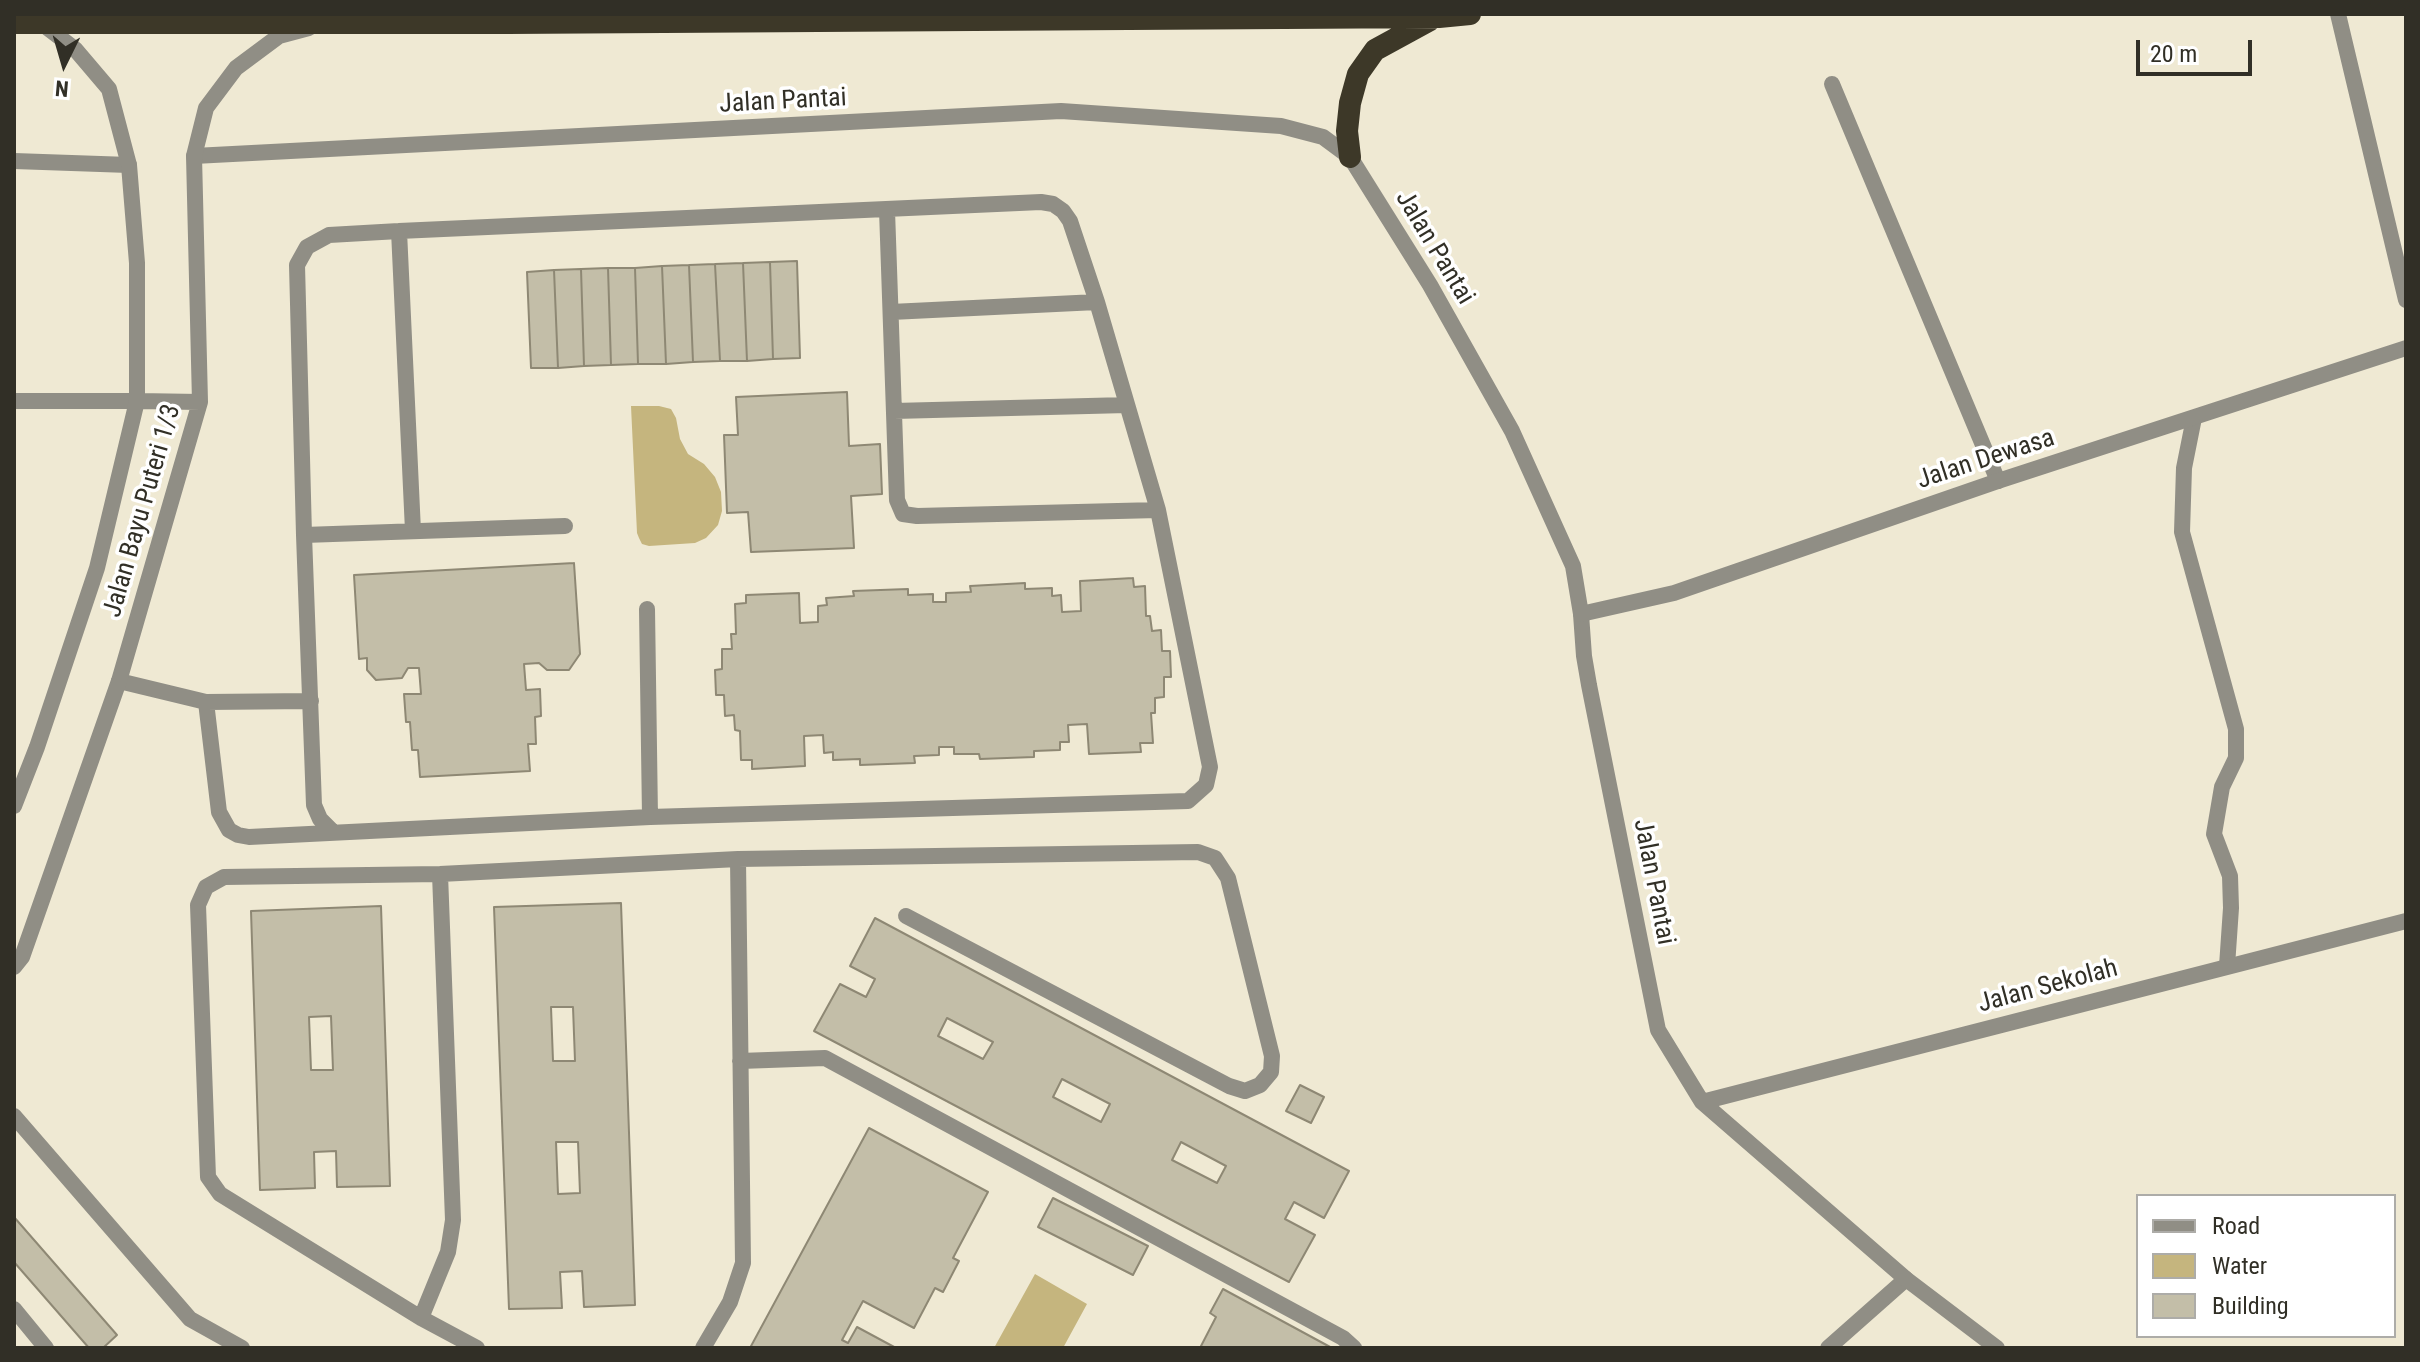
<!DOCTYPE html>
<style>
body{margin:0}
#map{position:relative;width:2420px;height:1362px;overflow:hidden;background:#efe9d3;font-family:"Roboto Condensed",sans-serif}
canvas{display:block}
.frame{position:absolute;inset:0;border:16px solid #312f26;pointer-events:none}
.legend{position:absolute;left:2136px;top:1194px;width:260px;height:144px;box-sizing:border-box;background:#fff;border:2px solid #adaca8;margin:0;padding:10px 14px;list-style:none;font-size:24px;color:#312f26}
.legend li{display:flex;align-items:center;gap:16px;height:40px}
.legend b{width:40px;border:2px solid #adaca8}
.north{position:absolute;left:24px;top:24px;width:80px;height:80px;-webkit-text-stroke:6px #fff;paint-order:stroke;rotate:185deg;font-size:22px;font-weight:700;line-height:32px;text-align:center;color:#312f26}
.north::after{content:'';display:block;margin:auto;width:28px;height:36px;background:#312f26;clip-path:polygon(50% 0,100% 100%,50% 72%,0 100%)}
.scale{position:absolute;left:2136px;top:40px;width:116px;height:36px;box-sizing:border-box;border:4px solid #312f26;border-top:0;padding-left:10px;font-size:24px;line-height:28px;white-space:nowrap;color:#312f26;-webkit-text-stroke:6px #fff;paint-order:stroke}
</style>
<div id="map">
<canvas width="2420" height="1362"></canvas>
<div class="frame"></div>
<ul class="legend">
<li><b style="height:10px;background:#908e85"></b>Road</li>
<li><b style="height:22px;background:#c5b57e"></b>Water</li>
<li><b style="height:22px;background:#c3bea8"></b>Building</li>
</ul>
<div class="north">N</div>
<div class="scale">20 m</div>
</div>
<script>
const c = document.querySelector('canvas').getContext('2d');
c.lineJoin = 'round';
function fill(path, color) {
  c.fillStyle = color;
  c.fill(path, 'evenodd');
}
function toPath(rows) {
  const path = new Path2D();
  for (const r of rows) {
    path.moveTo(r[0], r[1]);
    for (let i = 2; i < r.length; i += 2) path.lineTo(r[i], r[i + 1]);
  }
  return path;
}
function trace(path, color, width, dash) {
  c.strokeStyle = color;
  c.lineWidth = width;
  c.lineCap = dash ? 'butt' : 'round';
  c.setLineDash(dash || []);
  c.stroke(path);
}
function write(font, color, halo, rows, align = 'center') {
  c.font = font + ' "Roboto Condensed",sans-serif';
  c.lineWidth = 7;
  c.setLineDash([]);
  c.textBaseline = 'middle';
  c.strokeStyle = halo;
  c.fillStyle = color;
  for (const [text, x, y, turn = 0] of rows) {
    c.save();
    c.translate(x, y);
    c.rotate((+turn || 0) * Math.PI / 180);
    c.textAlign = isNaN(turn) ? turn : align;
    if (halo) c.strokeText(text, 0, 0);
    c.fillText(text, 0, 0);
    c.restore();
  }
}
fill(toPath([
 [631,406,659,406,671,409,676,418,680,439,688,454,704,464,715,477,721,492,722,511,718,525,706,538,695,543,649,546,642,544,639,538,637,533],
 [1035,1274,1087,1304,1063,1348,994,1348]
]), '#c5b57e');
const building = toPath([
 [797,261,800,358,773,359,770,262,797,261],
 [770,262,773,359,747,361,743,263,770,262],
 [743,263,747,361,720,361,715,264,743,263],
 [715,264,720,361,693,362,689,265,715,264],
 [689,265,693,362,666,364,662,266,689,265],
 [662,266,666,364,638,364,635,268,662,266],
 [608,268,611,365,584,366,581,269,608,268],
 [608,268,635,268,638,364,611,365,608,268],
 [581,269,584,366,558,368,554,270,581,269],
 [554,270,558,368,531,368,527,272,554,270],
 [847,392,849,446,880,444,882,494,851,496,854,548,751,552,748,512,727,513,724,435,738,435,736,397,847,392],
 [574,563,580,654,569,670,547,670,539,663,524,664,526,690,540,689,541,716,535,717,536,744,528,744,530,771,420,777,418,750,412,750,410,722,406,722,404,694,421,694,419,668,408,668,402,678,376,680,367,670,367,658,359,659,354,575,574,563],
 [1133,578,1134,587,1145,586,1146,616,1150,616,1152,631,1161,630,1162,651,1170,651,1171,677,1164,677,1164,697,1155,698,1155,713,1151,713,1153,743,1140,743,1141,752,1089,754,1087,724,1068,725,1069,742,1060,742,1060,750,1034,751,1034,757,980,759,979,754,954,754,954,747,939,747,939,755,914,756,915,763,860,765,860,759,833,760,833,752,824,753,823,735,804,736,805,766,752,769,752,760,741,760,740,731,735,730,734,715,725,716,724,695,716,695,715,670,722,669,722,649,732,649,731,634,736,634,735,604,746,603,746,595,799,593,800,623,818,622,818,606,827,605,826,598,854,596,853,591,908,589,908,595,933,594,933,602,946,602,946,593,971,592,970,586,1025,583,1025,589,1052,588,1052,596,1061,595,1062,612,1081,611,1080,581,1133,578],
 [621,903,635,1305,584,1307,582,1271,560,1272,562,1308,509,1309,494,907,621,903],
 [551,1007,573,1007,575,1061,553,1061,551,1007],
 [556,1142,578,1142,580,1193,558,1194,556,1142],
 [381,906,390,1186,337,1187,336,1151,314,1152,315,1188,260,1190,251,911,381,906],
 [331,1016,333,1070,311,1070,309,1017,331,1016],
 [875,918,1349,1171,1324,1218,1294,1202,1285,1219,1315,1235,1289,1282,814,1031,840,984,866,997,875,979,850,966,875,918],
 [947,1018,993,1042,983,1059,938,1036,947,1018],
 [1062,1079,1110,1104,1101,1122,1053,1097,1062,1079],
 [1181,1142,1226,1166,1217,1183,1172,1160,1181,1142],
 [1300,1085,1324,1097,1311,1123,1286,1111,1300,1085],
 [869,1128,988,1192,953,1258,959,1261,943,1292,935,1288,914,1328,863,1301,842,1340,848,1343,857,1327,896,1348,750,1348,869,1128],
 [1053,1198,1148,1246,1133,1275,1038,1227,1053,1198],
 [14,1217,117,1335,103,1348,89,1348,14,1262,14,1217],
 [1223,1289,1332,1348,1200,1348,1216,1317,1210,1313,1223,1289]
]);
fill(building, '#c3bea8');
trace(building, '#8e8874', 2);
trace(toPath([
 [2338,14,2406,300],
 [1832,84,1998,481],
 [887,210,897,500,903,514,917,516,1158,510],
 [399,231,413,531],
 [891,312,1097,302],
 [14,401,137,401],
 [894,411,1127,405],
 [2194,418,2184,468,2182,532,2236,729,2236,758,2222,787,2214,834,2230,876,2231,908,2227,966],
 [304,535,565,526],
 [647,609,650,817],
 [119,681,206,702,219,812,229,830,238,835,249,837,650,817,1188,801,1206,785,1210,767,1158,510,1097,302,1070,221,1063,211,1053,204,1041,202,399,231,329,235,307,247,297,265,304,535,314,805,320,819,333,832],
 [206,702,311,701],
 [740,1061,825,1058,1343,1338,1354,1348],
 [14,1116,190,1319,242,1348],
 [14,1309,46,1348],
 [421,1318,448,1252,453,1220,440,874],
 [477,1348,421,1318,220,1194,208,1177,198,905,206,887,224,877,440,874,738,859],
 [703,1348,730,1302,743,1263,738,859,1198,852,1215,858,1228,878,1272,1056,1271,1072,1260,1085,1245,1091,1229,1086,906,916],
 [1828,1348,1906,1279]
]), '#908e85', 16);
trace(toPath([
 [194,156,1061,111,1281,126,1323,137,1350,157],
 [14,161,129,165],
 [1581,614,1584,656,1589,685,1658,1030,1702,1102,1906,1279,1997,1348],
 [1702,1102,2406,921]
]), '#908e85', 16);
trace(toPath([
 [1350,157,1430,285,1512,431,1573,566,1581,614,1674,593,1998,481,2406,348],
 [137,401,200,402],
 [14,806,37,747,97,568,137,401,137,263,129,165,109,89,75,49,41,23],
 [14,967,22,957,119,681,200,402,194,156,206,108,236,68,279,36,309,28]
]), '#908e85', 16);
trace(toPath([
 [14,23,508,23,1439,17,1470,14],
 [1350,157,1347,131,1350,103,1358,74,1375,50,1430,20]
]), '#3d3828', 22);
write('26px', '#312f26', '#fff', [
 ["Jalan Pantai",783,102,-3],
 ["Jalan Pantai",1434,248,59],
 ["Jalan Dewasa",1986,460,-18],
 ["Jalan Bayu Puteri 1/3",143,511,-74],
 ["Jalan Pantai",1653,882,79],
 ["Jalan Sekolah",2048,987,-15]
]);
</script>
